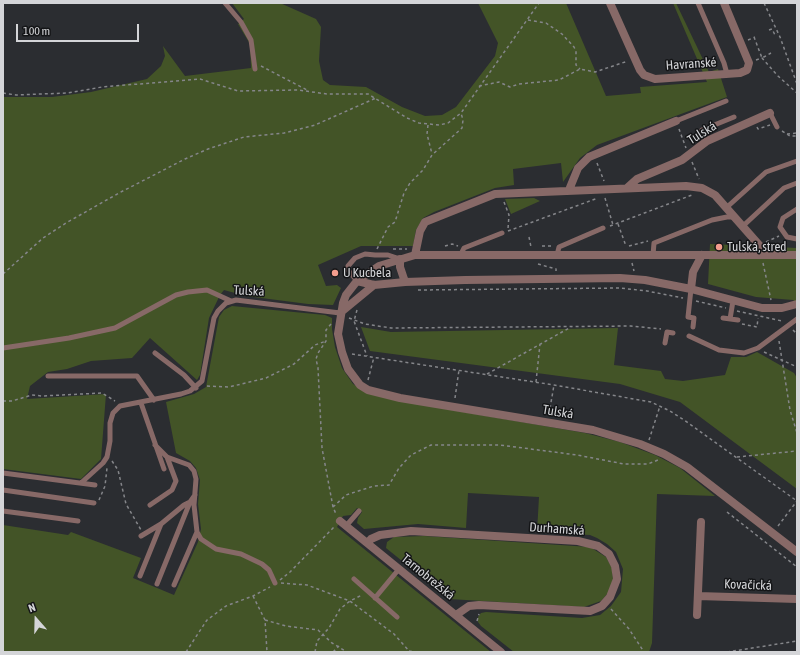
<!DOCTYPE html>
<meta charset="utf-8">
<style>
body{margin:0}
#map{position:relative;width:800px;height:655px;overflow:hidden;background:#2b2d31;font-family:"Asap Condensed",sans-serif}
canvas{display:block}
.frame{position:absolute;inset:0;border:4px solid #d4d5d8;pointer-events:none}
.north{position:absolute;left:16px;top:599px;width:40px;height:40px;-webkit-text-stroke:3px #141517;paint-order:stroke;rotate:340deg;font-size:11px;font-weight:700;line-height:16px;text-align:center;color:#d4d5d8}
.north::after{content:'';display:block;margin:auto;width:14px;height:18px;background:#d4d5d8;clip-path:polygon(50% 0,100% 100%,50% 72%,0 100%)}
.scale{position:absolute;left:16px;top:24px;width:123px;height:18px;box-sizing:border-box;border:2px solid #d4d5d8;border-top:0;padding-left:5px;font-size:12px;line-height:14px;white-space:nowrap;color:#d4d5d8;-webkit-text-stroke:3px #141517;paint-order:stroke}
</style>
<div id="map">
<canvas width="800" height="655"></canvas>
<div class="frame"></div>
<div class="north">N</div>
<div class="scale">100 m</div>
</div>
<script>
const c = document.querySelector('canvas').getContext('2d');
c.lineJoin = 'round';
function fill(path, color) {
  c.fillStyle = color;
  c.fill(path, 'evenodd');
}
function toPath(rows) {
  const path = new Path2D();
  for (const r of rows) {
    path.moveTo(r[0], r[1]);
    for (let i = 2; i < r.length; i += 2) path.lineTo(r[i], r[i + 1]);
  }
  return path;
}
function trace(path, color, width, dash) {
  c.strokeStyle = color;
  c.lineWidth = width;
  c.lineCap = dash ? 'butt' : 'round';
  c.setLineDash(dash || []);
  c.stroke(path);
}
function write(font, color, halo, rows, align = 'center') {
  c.font = font + ' "Asap Condensed",sans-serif';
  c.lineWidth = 3;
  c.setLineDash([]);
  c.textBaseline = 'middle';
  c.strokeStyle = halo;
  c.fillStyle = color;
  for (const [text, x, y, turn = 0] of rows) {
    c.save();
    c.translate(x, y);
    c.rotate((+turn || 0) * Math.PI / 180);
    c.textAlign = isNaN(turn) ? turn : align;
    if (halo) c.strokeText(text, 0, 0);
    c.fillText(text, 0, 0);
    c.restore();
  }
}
fill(toPath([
 [232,3,280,3,316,19,321,27,319,61,323,80,330,85,366,87,402,107,425,116,442,115,456,107,495,56,498,43,478,3,566,3,606,96,641,93,640,87,707,82,673,3,676,3,709,72,718,69,727,97,597,145,580,158,563,182,561,163,513,169,514,185,495,188,434,212,423,218,416,230,413,246,361,246,318,265,326,286,337,285,341,288,333,305,308,304,246,296,224,290,220,295,209,318,200,375,197,380,150,338,132,358,91,361,67,369,48,372,30,386,27,399,106,394,101,459,81,479,3,469,3,97,52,97,91,92,147,79,161,66,165,56,163,46,185,76,251,68,250,44,238,24,244,19],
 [534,198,540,201,511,214,505,199],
 [710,244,797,248,797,303,793,300,756,297,708,284],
 [232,306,325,315,332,318,332,329,335,347,342,368,353,384,368,393,400,401,585,433,620,442,655,455,680,468,715,496,657,494,652,643,649,652,514,652,481,626,478,622,478,617,481,613,486,612,582,618,600,615,611,606,621,592,623,569,616,552,607,544,597,538,590,535,537,532,539,497,468,493,466,528,418,524,364,529,357,523,358,518,362,512,357,508,351,515,343,516,337,527,491,652,3,652,3,525,68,535,71,532,141,558,133,578,174,595,198,542,201,529,198,504,200,480,196,468,190,461,176,453,166,402,194,394,206,387,219,317,224,310],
 [361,327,391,332,618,328,614,365,661,371,665,379,683,381,725,375,731,357,746,357,757,352,794,373,797,378,797,489,680,402,620,384,370,351],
 [424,536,590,547,606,557,612,568,613,580,609,592,601,601,584,607,449,599,450,597,443,594,386,548,387,542,394,537]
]), '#435427');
trace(toPath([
 [764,3,780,37,797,84],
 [528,20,546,23,562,34,574,47,576,51,576,65,580,69],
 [769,30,772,29,775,35,777,34],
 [754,37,762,58,771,53],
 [748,40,755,37],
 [756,60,762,58,778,76,797,93],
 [261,66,307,90],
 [479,86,499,82,510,87,519,84,559,80,580,69,595,72,628,61],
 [3,93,16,95,67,93,102,87,200,79,238,91,298,90,327,94,368,94,407,118,419,123,439,125,448,123,461,113,539,3],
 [428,125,427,134,432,154],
 [757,127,758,129,770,125],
 [679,129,686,148],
 [782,131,790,136,797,136],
 [787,134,797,133],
 [692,162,699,179],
 [597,163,604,181],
 [605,198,613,225],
 [504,202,509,215,508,229],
 [618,224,626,246],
 [610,226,692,195],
 [508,231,598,198],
 [529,237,531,247],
 [766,242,779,236],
 [445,246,452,244,458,246],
 [542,246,554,246],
 [629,246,648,241],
 [377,249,388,227,395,222,404,193,410,183,423,170,432,155,462,128,463,120,461,113],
 [393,249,407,249],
 [632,263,634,271],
 [763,263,771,300],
 [538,264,556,269,556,271],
 [3,274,43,238,66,223,119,193,185,159,208,149,244,137,284,133,315,125,376,98],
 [418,290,620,288,647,291,683,298],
 [696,301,726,308],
 [357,310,354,321,367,356],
 [737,311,782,321],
 [349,318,365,324,391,328,631,326,661,329],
 [331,324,326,330,326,341,318,353,316,359,318,368,322,448,333,507,336,514],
 [742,324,757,327,758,318],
 [793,330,797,334],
 [779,341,790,410,797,433],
 [764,352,797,367],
 [352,354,554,385,651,402,670,411,687,422,797,501],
 [487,374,571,327],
 [368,380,374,357],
 [536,382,540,344],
 [207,386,229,387,266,378,294,364,315,345,326,341],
 [455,398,459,370],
 [3,401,12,401,32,395,42,396,102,393,115,401],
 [549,414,554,385],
 [649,440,660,406],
 [737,457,797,451],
 [112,461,118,470,126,504,141,530],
 [99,500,105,486,107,468],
 [333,507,346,495,374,486,389,485,399,468,411,455,431,445,500,445,577,455,624,464,648,464,658,460],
 [727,512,797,567],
 [778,526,797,501],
 [280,580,290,572,334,527],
 [281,583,307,585,350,601,394,634,410,652],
 [253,596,265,620,267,652],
 [611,609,629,629,644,652],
 [265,620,286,626,318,630,332,643,347,652],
 [477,621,479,614],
 [409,651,415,652],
 [186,652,207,620,226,606,253,596,270,587],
 [315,652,317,641,329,628,340,609,350,601,362,595],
 [333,652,339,646],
 [727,652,797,641]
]), '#85868a', 1.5, [3, 3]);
trace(toPath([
 [225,3,241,22,251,40,255,69],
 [698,3,724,63,727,74],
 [770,113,777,127],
 [676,121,726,101],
 [702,130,734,117],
 [726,208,766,172,797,161],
 [797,209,783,218,780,227,787,237,797,239],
 [743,226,784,188,797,183],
 [557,255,559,247,603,228],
 [653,255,654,243,712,220,727,217,735,217],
 [460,256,464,248,502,233],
 [357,281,348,270,348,266,355,258,365,254,375,255,388,255,400,259],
 [691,289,688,317,694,318,693,327],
 [723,318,738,320],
 [730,319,733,301],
 [689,336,719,350,744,353,758,348,797,319],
 [665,343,667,332,673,333],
 [3,348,69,338,115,328,176,295,188,292,207,290,231,301],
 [155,353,184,375,196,388],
 [48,376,137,376,154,400],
 [141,403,164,469],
 [167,457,189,465,194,471,196,479,194,505,197,532,201,539,216,549,241,554,262,564,269,570,275,583],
 [3,473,95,485],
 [81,483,103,463,107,457,110,441,110,423,113,413,120,406,181,394,190,391,202,381,214,318,218,311,226,303,236,300,340,313],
 [3,490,94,503],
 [150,505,172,490,176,481,167,457,155,445],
 [3,511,78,521],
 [346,526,359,511],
 [141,536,161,524],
 [140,576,161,524,184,505,190,502,195,495],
 [354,579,397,617],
 [157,584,190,502],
 [174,585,197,532],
 [375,598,399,569]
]), '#876967', 5);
trace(toPath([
 [610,3,640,70,644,75,655,79,740,73,747,70,749,63,724,3],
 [627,188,637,179,682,160,707,141,770,113],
 [569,190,578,168,589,157,676,121],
 [415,255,420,231,425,222,495,194,686,186,702,188,715,195,767,254],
 [797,255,415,255,379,266,357,281,346,295,343,303,338,334,342,352,348,369,360,385,368,390,400,398,593,430,640,444,664,454,687,467,797,552],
 [400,259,400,267,405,282],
 [357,281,374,285,405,282,465,280,620,278,645,280,691,289,762,308,782,308,797,304],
 [691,289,693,272,702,255],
 [340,313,374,285],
 [340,521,501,652],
 [367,543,371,539,380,535,411,531,578,541,598,546,609,554,615,566,617,579,610,597,602,606,590,611,479,605,469,606,456,615],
 [698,596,797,599],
 [697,615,701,522]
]), '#876967', 8);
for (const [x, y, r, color] of [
 [719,247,4,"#f49d8d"],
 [335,273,4,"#f49d8d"]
]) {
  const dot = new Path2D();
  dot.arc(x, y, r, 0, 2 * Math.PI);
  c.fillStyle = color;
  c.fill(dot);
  trace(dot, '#141517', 1.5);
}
write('13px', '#d4d5d8', '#141517', [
 ["Havranské",691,64,-4],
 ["Tulská",702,133,-32],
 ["Tulská",249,291,3],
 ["Tulská",558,412,9],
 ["Durhamská",557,529,4],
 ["Tarnobrežská",428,577,39],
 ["Kovačická",748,585,2]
]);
write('13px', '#d4d5d8', '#141517', [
 ["Tulská, stred",727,247],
 ["U Kucbela",343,273]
], 'left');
</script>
